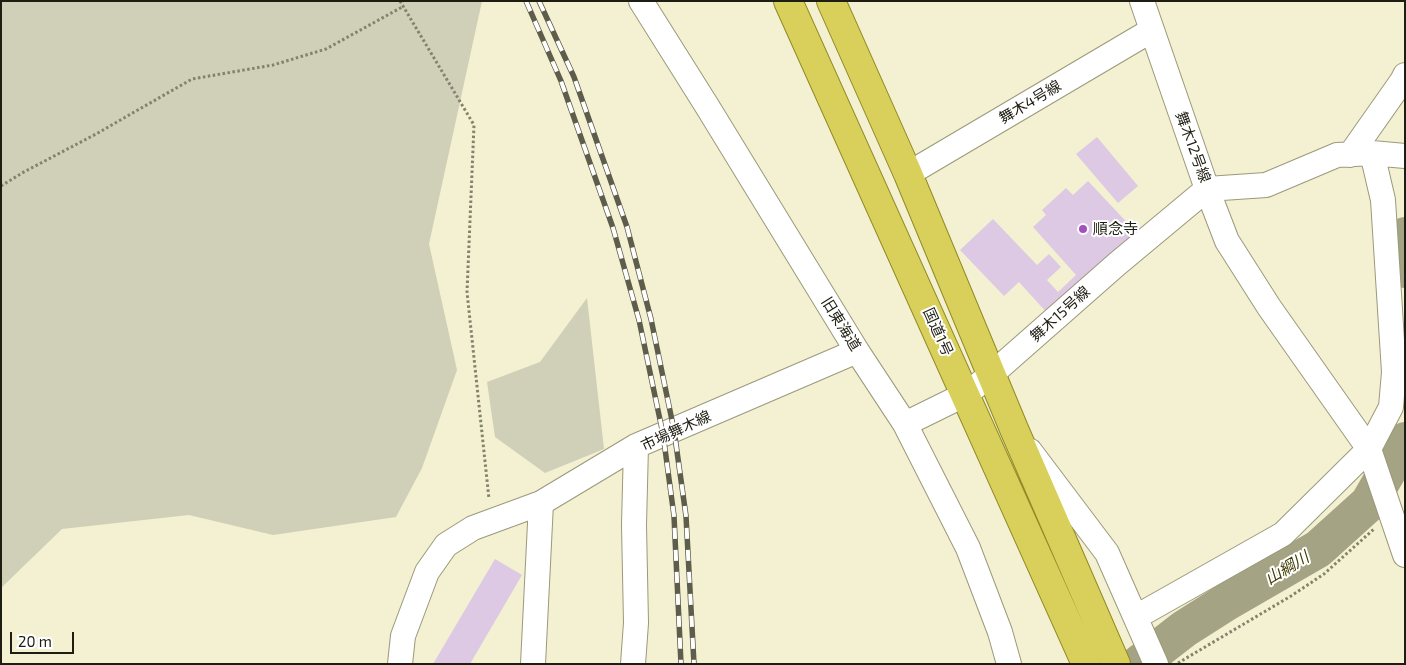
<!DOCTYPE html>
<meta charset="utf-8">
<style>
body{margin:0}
#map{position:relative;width:1406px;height:665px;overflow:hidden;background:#f3f1d1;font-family:"Exo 2",sans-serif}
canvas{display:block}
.frame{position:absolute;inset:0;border:2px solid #1e1d12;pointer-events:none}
.scale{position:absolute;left:10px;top:632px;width:64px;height:22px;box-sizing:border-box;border:2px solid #1e1d12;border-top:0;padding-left:6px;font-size:15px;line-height:18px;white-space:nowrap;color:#1e1d12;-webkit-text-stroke:4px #fff;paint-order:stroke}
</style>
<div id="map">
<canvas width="1406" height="665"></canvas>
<div class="frame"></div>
<div class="scale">20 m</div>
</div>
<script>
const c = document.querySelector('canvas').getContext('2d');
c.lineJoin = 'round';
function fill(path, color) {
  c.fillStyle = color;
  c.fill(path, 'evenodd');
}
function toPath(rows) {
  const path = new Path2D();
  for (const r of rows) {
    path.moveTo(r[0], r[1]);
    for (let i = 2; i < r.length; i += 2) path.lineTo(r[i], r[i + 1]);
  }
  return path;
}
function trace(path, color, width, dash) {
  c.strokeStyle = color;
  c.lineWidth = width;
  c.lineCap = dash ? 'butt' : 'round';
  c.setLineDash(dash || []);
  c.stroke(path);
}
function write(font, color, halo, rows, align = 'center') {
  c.font = font + ' "Exo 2","Noto Sans JP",sans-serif';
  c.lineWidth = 4;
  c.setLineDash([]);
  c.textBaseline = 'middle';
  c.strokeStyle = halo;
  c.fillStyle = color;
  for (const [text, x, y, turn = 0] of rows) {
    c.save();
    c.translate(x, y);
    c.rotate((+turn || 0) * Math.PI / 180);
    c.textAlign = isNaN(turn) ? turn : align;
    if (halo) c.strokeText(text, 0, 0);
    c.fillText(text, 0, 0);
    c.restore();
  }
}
fill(toPath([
 [1,1,482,1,429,244,457,370,422,468,396,517,273,535,189,515,62,529,1,588],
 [587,298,604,449,545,473,495,437,487,382,540,362]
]), '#d0cfb8');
trace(toPath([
 [1405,236,1401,258,1405,269],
 [1139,664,1184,629,1228,601,1318,549,1369,503,1405,441]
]), '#a4a384', 38);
fill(toPath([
 [1097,137,1138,186,1118,203,1076,154],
 [1088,181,1136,232,1048,314,1019,282,1004,296,960,250,993,219,1037,265,1049,254,1061,267,1047,280,1058,292,1076,275,1033,227,1046,215,1042,210,1066,188,1073,195],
 [495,559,522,575,470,664,433,664]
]), '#ddc9e4');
const minor = toPath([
 [641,1,707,106,857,351,905,424,968,548,1000,632,1009,664],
 [1142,1,1207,189,1227,241,1269,307,1369,449,1405,555],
 [1350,155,1402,81,1405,75],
 [908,174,1152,30],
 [1207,189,1266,185,1337,155,1372,153,1405,156],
 [905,424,966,394,992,374,1117,264,1207,189],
 [1030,451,1107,553,1156,664],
 [1136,617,1283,534,1369,449,1391,407,1394,372,1383,200,1372,153],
 [400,664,403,636,427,572,446,545,473,528,541,503,636,446,857,351],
 [533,664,541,503],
 [633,664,636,623,634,525,636,446]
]);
const trunk = toPath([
 [788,1,1086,664],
 [831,1,908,174,1014,429,1116,664]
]);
trace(minor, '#9b997b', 26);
trace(trunk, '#918a26', 30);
trace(toPath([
 [400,1,474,125,467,292,489,499],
 [1,186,22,173,96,134,192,79,273,65,326,49,404,6],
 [1178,663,1291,596,1324,574,1374,529]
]), '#84826d', 3, [2.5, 2.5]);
trace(minor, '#fff', 24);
trace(trunk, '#d8d05a', 28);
const rail = toPath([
 [526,1,561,81,613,228,639,320,663,434,674,516,681,664],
 [539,1,574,77,627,227,651,319,674,430,686,516,694,664]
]);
trace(rail, '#5e5d4b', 5.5);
trace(rail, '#fff', 4, [11]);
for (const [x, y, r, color] of [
 [1083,229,5,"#a350bf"]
]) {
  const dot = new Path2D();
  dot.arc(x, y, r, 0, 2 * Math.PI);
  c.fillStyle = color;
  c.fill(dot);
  trace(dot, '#fff', 2);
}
write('15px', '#1e1d12', '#fff', [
 ["舞木4号線",1030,102,-31],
 ["舞木12号線",1193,147,70],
 ["舞木15号線",1060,314,-42],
 ["旧東海道",841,324,58],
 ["国道1号",938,332,66],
 ["市場舞木線",676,431,-25]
]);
write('15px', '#1e1d12', '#fff', [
 ["順念寺",1093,229]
], 'left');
write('italic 16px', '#403c01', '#fff', [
 ["山綱川",1287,568,-31]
]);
</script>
